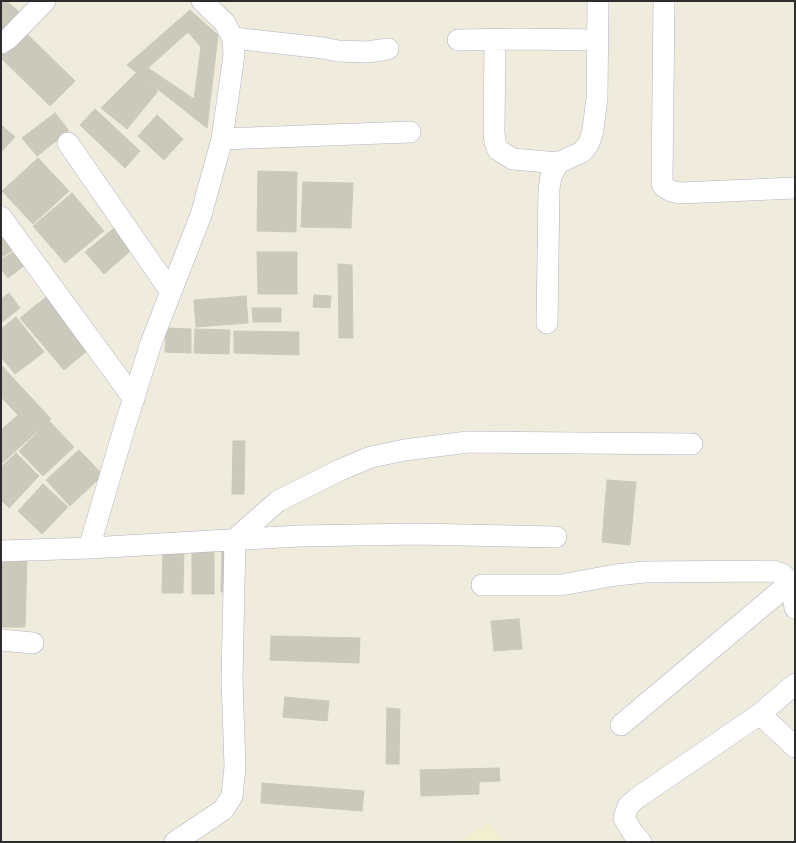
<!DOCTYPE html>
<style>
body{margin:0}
#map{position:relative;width:796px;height:843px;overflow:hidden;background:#efecde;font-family:"Noto Sans",sans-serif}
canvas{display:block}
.frame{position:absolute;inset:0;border:2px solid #2c2c2c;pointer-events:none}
</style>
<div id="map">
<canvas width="796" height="843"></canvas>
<div class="frame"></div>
</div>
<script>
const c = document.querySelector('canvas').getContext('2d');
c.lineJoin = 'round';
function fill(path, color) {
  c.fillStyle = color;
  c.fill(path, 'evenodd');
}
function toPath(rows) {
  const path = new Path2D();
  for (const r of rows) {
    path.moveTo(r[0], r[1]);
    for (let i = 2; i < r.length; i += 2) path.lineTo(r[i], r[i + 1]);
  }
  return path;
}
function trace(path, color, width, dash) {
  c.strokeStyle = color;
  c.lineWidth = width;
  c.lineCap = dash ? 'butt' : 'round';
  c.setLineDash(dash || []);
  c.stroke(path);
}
fill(toPath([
 [488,823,504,842,460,842]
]), '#f1efcd');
const building = toPath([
 [4,1,7,1,19,12,1,33,1,5,4,1],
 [190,10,218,35,207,128,127,65,190,10],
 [188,32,201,47,194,99,148,68,188,32],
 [25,32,75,81,50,106,1,58,1,55,25,32],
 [137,72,158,91,127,129,101,108,137,72],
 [95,109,140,151,125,168,80,125,95,109],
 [55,113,69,131,37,156,22,138,55,113],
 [157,115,183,139,164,160,138,136,157,115],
 [1,125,15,137,1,152,1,125],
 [38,158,69,191,33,224,2,191,38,158],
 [258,171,297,172,296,232,257,231,258,171],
 [303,182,353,183,351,228,301,227,303,182],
 [72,193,104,231,65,263,33,226,72,193],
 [118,225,136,246,104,274,85,252,118,225],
 [1,232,14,249,1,258,1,232],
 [19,248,29,262,8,278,1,269,1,260,19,248],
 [257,252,297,252,297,294,258,294,257,252],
 [338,264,352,265,353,338,339,338,338,264],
 [9,293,20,308,1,323,1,299,9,293],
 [50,294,93,346,64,370,20,318,50,294],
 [314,295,331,296,330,308,313,307,314,295],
 [246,296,248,323,196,327,194,300,246,296],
 [252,308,281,308,281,322,253,322,252,308],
 [16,317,44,352,15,374,1,357,1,329,16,317],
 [166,328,191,329,191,353,165,352,166,328],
 [195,329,230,330,229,354,194,353,195,329],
 [234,331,299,332,299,355,234,353,234,331],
 [1,365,51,419,1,464,1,430,18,415,1,397,1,365],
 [49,421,74,447,43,476,19,451,49,421],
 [233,441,245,441,244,494,232,494,233,441],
 [79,450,103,475,70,506,46,480,79,450],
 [16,453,39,476,9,508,1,500,1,467,16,453],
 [607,480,636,482,630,545,602,542,607,480],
 [43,484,68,507,42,534,18,511,43,484],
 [222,543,232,543,231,592,221,592,222,543],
 [192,546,214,547,214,594,192,594,192,546],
 [163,548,184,549,183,593,162,593,163,548],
 [1,559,27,560,25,627,1,627,1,559],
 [519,619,522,649,494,651,491,621,519,619],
 [271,636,360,638,359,663,270,660,271,636],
 [285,697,329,701,327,721,283,717,285,697],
 [387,708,400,709,399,764,386,764,387,708],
 [499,768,500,781,479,782,479,794,421,796,420,770,499,768],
 [262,783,364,791,362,811,261,803,262,783]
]);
fill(building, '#cac9bc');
trace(building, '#cbc9b7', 1);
const street = toPath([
 [664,1,662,184,664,187,671,191,680,193,795,188],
 [233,38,323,48,338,51,367,52,388,49],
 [458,40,521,39,598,40],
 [495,40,494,133,495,142,498,150,513,159,558,163],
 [1,43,9,38,45,1],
 [222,139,410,132],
 [68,143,171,292],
 [1,217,134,399],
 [547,323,549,189,551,176,558,163,582,152,589,143,593,130,597,98,598,1],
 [89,548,124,429,151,343,201,215,222,139,234,55,233,38,224,22,202,1],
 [1,551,89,548,299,536,416,534,556,537],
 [482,585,561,585,616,575,644,572,773,571,782,574,791,582,795,608],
 [1,640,33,643],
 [760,714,795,747],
 [621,725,791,582],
 [175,842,223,810,232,796,235,767,232,680,235,539,278,501,340,470,371,457,405,450,468,442,692,444],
 [641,842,633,833,624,818,628,806,637,798,760,714,795,684]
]);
trace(street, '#b2b2c1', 22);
trace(street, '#fff', 21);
</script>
